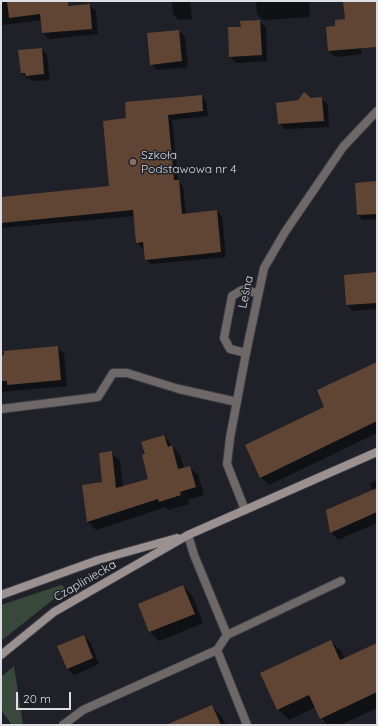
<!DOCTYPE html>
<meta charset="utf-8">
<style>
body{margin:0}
#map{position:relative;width:378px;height:726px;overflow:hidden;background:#1f2028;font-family:Quicksand,sans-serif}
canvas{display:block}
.frame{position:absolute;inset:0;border:2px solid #dedee4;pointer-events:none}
.scale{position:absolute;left:16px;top:692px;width:55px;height:18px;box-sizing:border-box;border:2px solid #dedee4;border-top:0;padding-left:5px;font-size:12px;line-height:14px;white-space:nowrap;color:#dedee4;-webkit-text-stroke:3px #1f2028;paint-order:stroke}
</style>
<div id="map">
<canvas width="378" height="726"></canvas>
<div class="frame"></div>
<div class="scale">20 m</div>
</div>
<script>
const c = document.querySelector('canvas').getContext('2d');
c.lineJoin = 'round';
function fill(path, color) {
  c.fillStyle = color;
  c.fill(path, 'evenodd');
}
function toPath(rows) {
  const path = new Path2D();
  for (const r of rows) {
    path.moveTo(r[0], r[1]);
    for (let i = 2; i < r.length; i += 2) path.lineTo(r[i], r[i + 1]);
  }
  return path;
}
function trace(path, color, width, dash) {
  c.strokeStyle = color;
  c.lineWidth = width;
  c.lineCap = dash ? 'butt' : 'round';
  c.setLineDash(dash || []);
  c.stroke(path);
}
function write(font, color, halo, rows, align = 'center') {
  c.font = font + ' Quicksand,sans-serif';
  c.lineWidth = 3;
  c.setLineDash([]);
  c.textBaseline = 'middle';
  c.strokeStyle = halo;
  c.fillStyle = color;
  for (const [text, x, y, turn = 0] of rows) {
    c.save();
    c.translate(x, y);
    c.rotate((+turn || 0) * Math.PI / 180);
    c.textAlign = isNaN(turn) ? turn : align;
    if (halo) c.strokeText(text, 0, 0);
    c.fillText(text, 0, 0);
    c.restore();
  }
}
fill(toPath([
 [61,585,64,587,64,591,1,641,1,605],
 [14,666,23,725,12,725,1,710,1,677]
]), '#38493c');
fill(toPath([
 [1,1,54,1,66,4,69,6,90,5,96,11,98,34,49,39,43,33,42,20,1,25],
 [172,1,190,1,192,19,179,20,173,14],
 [256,1,309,1,310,17,263,20,257,14],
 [344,1,377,1,377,47,361,48,362,54,335,57,329,51,337,27,346,20],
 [259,21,266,27,267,61,236,63,230,57,242,28],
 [179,31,185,37,188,67,157,70,151,64],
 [41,49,47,55,50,80,33,81,30,79,28,79,22,73],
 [201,96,206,101,208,116,172,120,178,181,183,186,186,214,217,211,222,216,226,257,151,264,146,259,145,247,142,248,137,242,134,216,1,228,1,198,110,187,128,119],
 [322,99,328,105,329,127,285,129,279,123,310,100],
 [377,188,377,219,363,220,358,215],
 [377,273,377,309,353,311,347,305],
 [57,347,64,353,67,386,1,392,1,357],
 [377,363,377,433,269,485,261,477,326,407],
 [164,436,180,455,184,468,189,467,198,475,204,495,188,500,189,504,168,510,166,507,96,530,88,522,83,486,103,483,112,453,120,461,123,487,150,479,146,454],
 [377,480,377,523,338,540,331,532,373,491,370,484],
 [183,586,192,595,203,623,159,641,150,632,139,605],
 [84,636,90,642,99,664,74,675,68,669,59,647],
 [331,641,342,652,345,659,377,644,377,708,340,725,328,725,321,718,316,707,289,720,278,709],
 [211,706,222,717,226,725,168,725]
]), '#0007');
fill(toPath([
 [7,1,68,1,68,6,90,4,92,29,42,33,40,14,9,18],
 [343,1,377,1,377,47,328,51,326,27,335,26,335,20,345,19],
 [260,20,262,55,229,57,228,27,241,27,240,21],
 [179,30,182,61,150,65,147,33],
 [42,48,44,74,26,76,25,73,21,73,18,50],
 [304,92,311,98,322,97,324,121,278,124,276,103,298,100],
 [202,95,203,111,168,115,174,180,179,180,182,214,217,210,221,252,145,260,143,242,136,243,133,210,1,223,1,197,109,186,103,121,126,118,125,102],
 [377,181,377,214,357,215,355,183],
 [377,272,377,303,346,305,344,275],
 [58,346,61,380,7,385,7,381,1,381,1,356,4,355,4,351],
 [377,362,377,421,260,478,245,445,324,407,317,390],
 [164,435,168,447,172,445,178,469,190,466,196,487,180,492,181,495,159,502,158,499,87,522,82,485,102,482,99,453,112,451,116,488,148,479,142,455,145,454,141,442],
 [377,488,377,512,330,533,326,510],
 [183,585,195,614,149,632,138,604],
 [84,635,93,658,67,669,57,646],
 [331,640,340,660,377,643,377,692,320,719,309,695,277,710,260,673],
 [212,705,221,725,166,725]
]), '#604534');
const lane = toPath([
 [246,353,230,349,224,338,232,296,242,290,258,293],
 [1,409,98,397,113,373,127,373,179,389,237,402],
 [227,635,341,581],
 [217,650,247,725],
 [63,725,83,710,217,650,227,635,194,555,188,535]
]);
const street = toPath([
 [245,510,227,464,230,438,246,353,264,268,285,232,343,147,377,111]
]);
const secondary = toPath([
 [1,595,98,560,177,538],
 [1,655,54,612,188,535,377,452]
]);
trace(lane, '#3a3b42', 10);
trace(street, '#3a3b42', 10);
trace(secondary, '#3a3b42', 10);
trace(lane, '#6e6868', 8);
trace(street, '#6e6868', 8);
trace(secondary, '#9b9190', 8);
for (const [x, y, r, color] of [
 [133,162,4,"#8d6e63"]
]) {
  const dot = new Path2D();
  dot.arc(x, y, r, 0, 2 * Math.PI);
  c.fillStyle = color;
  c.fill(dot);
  trace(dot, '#1f2028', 1.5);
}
write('12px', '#dedee4', '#1f2028', [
 ["Szkoła",141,155],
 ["Podstawowa nr 4",141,169]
], 'left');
write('12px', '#dedee4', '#1f2028', [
 ["Leśna",246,292,-78],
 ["Czapliniecka",85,581,-30]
]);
</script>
